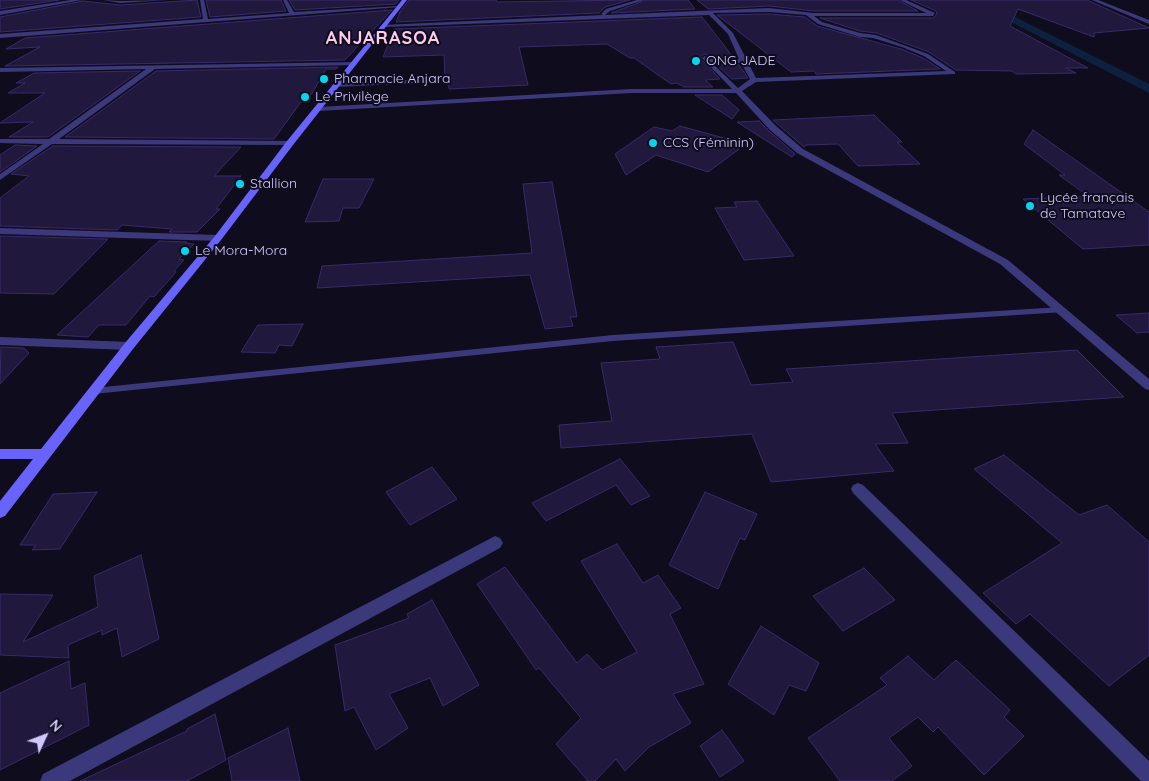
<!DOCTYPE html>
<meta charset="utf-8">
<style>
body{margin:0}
#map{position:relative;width:1149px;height:781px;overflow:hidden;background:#0f0c1d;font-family:Quicksand,sans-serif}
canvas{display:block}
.north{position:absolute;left:20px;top:711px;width:50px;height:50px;-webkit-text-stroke:4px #0f0c1d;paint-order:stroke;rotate:47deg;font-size:14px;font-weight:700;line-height:20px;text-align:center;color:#d0c9fe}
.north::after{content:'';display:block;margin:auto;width:18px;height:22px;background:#d0c9fe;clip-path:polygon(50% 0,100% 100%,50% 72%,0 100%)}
</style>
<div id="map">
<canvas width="1149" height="781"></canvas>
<div class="north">N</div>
</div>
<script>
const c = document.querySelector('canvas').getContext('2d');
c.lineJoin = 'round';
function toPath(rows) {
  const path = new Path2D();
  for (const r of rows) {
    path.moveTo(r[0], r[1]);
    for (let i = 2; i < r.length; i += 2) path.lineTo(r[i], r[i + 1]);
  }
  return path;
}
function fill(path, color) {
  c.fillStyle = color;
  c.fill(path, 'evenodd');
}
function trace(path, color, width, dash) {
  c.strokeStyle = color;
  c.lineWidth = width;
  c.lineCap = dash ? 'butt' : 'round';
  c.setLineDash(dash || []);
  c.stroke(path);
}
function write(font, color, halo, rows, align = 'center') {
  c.font = font + ' Quicksand,sans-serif';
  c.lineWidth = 4;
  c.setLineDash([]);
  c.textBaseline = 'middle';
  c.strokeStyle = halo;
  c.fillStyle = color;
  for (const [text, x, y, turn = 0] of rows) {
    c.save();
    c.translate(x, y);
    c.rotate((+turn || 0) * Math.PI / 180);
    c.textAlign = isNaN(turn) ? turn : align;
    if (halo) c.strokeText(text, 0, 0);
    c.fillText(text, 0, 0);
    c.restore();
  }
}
fill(toPath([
 [968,0,981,0,1149,84,1149,93,968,0]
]), '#0d2040');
const building = toPath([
 [0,0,59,0,0,9,0,0],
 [197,0,201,17,0,32,0,17,83,1,120,5,197,0],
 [206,0,281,0,286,11,210,17,206,0],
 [289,0,399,0,396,4,295,10,289,0],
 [409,0,496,0,497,2,630,0,605,7,599,13,396,22,400,12,409,0],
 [646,0,688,0,695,9,611,13,646,0],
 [697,0,898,0,918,11,814,11,769,6,708,9,697,0],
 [911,0,1087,0,1149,28,1094,33,1094,37,1018,9,1010,26,1088,68,1066,68,1076,73,1016,74,1012,71,956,70,929,52,877,33,860,31,820,18,933,18,937,14,936,11,911,0],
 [392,10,345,60,5,66,40,47,6,49,25,38,392,10],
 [769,14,805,17,817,26,901,49,923,58,940,69,816,74,814,71,791,72,717,15,769,14],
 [702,17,733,57,710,57,705,54,701,56,701,59,720,79,705,80,713,87,684,87,677,83,671,84,634,58,630,58,607,44,519,47,528,85,449,89,448,77,445,78,444,55,383,57,394,29,702,17],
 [717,65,739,65,748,78,732,79,717,65],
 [338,67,336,69,326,69,311,95,301,102,274,139,65,137,156,71,338,67],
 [140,71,48,137,9,137,33,122,0,123,45,93,8,93,25,83,16,83,34,73,140,71],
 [695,95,722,95,739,110,732,119,695,95],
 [874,115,902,142,897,142,920,164,858,166,838,144,806,145,804,147,773,120,874,115],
 [759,121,769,131,795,154,792,157,737,122,759,121],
 [680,126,746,144,708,172,656,155,626,175,615,154,654,127,672,131,680,126],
 [1033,130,1149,212,1149,245,1083,249,1023,199,1088,196,1059,175,1065,175,1024,144,1033,130],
 [15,145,37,146,0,172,0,155,15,145],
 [53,146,241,147,214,176,241,176,216,209,220,209,197,232,169,232,172,229,122,225,117,230,0,226,0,198,29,176,11,174,53,146],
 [323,179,374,179,359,208,343,208,339,221,305,222,323,179],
 [552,182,577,317,570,317,573,326,545,329,530,275,317,288,322,266,532,253,523,184,552,182],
 [757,201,794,256,744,260,715,208,737,207,734,202,757,201],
 [0,236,108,239,54,294,0,293,0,236],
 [159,241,187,242,185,243,194,244,179,259,184,260,174,271,176,272,154,297,150,296,126,325,99,325,88,337,57,335,159,241],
 [1149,313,1149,332,1137,333,1116,315,1149,313],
 [303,324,292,346,279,345,275,353,241,352,258,325,303,324],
 [733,342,751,385,793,382,786,369,1077,350,1124,397,892,413,908,443,875,444,894,471,771,482,752,434,561,448,559,425,612,421,601,363,660,359,656,347,733,342],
 [1,347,24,348,29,353,0,384,1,347],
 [1004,455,1079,515,1107,505,1149,542,1149,655,1109,686,1030,614,1016,624,983,593,1062,543,974,469,1004,455],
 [620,459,650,496,631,505,616,485,546,521,532,503,620,459],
 [432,467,457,499,410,525,386,492,432,467],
 [97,492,60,549,32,550,36,545,20,545,53,494,97,492],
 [705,492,757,514,745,540,740,538,718,589,669,565,705,492],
 [617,544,643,583,658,575,681,608,670,614,704,684,673,694,691,723,649,747,625,771,616,759,595,781,588,781,556,744,581,718,539,668,536,670,477,584,505,567,577,663,587,654,602,670,637,652,581,561,617,544],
 [141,555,159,639,122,657,117,628,102,635,102,630,68,645,69,658,0,655,0,594,53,595,23,642,98,607,94,576,141,555],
 [864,568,895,600,843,631,813,596,864,568],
 [432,600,479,685,443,706,430,678,389,694,408,728,376,750,354,707,345,711,335,645,409,618,407,614,432,600],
 [761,626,819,663,806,691,789,685,774,715,728,684,761,626],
 [908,656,934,680,956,660,1010,710,1004,717,1024,736,984,775,938,727,933,732,918,717,889,738,912,766,892,781,840,781,808,738,887,685,880,678,908,656],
 [69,661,71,689,85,683,89,725,0,770,0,693,69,661],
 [215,714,226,760,187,781,80,781,187,731,187,729,215,714],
 [288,728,300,781,232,781,228,758,288,728],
 [722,730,744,761,720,777,700,746,722,730]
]);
fill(building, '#20193d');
trace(building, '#382b69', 1);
fill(toPath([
 [434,79,436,82,336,87,333,85,336,83,434,79],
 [1061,307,1064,308,1065,310,1064,312,613,341,94,394,89,391,94,388,613,335,1061,307]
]), '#3b387b');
fill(toPath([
 [71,0,82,0,0,15,0,11,71,0],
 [103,0,120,1,169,0,120,3,103,0],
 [200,0,204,0,208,19,289,13,283,0,287,0,294,12,399,6,401,7,0,38,0,34,203,19,200,0],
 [637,0,644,0,610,11,605,15,769,8,814,13,926,13,900,0,906,0,935,13,933,16,814,16,822,22,860,33,876,35,928,54,955,72,955,74,756,82,742,91,776,126,803,149,1008,260,1149,379,1149,390,1145,389,1000,264,797,153,770,130,736,93,631,93,319,111,316,109,319,107,631,89,732,89,702,58,705,56,709,59,739,59,728,34,709,15,385,27,382,25,603,15,601,14,606,9,637,0],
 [769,12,806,15,818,24,860,37,873,38,902,47,924,56,946,71,756,78,733,33,713,13,769,12],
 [712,63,741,63,750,79,738,88,712,63],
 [1092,0,1098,0,1149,20,1149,24,1092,0],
 [355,62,357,65,155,69,59,139,290,141,293,141,293,145,52,144,0,180,0,174,43,144,0,143,0,139,49,139,146,69,0,72,0,68,355,62],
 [0,228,218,235,223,238,218,241,0,234,0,228],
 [0,337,129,342,135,346,129,350,0,345,0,337],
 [858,483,863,485,1149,761,1149,781,1141,781,853,493,851,489,853,485,858,483],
 [495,536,500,538,503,543,500,548,70,781,40,781,43,774,495,536]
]), '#3b387b');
fill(toPath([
 [402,0,407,0,293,145,221,240,133,349,5,516,0,518,0,501,33,459,0,459,0,449,41,449,125,343,215,236,287,141,402,0]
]), '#6763fb');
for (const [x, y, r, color] of [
 [696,61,5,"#05d5ee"],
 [324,79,5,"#05d5ee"],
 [305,97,5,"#05d5ee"],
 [653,143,5,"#05d5ee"],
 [240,184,5,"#05d5ee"],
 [1030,206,5,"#05d5ee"],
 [185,251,5,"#05d5ee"]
]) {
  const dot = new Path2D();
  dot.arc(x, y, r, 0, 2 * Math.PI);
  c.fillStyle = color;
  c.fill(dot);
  trace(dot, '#0f0c1d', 2);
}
write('14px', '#d0c9fe', '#0f0c1d', [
 ["ONG JADE",706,61],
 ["Pharmacie Anjara",334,79],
 ["Le Privilège",315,97],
 ["CCS (Féminin)",663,143],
 ["Stallion",250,184],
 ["Lycée français",1040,198],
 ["de Tamatave",1040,214],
 ["Le Mora-Mora",195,251]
], 'left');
c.letterSpacing = '1px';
write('bold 18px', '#fecbeb', '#0f0c1d', [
 ["ANJARASOA",383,39]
]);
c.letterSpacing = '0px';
</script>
